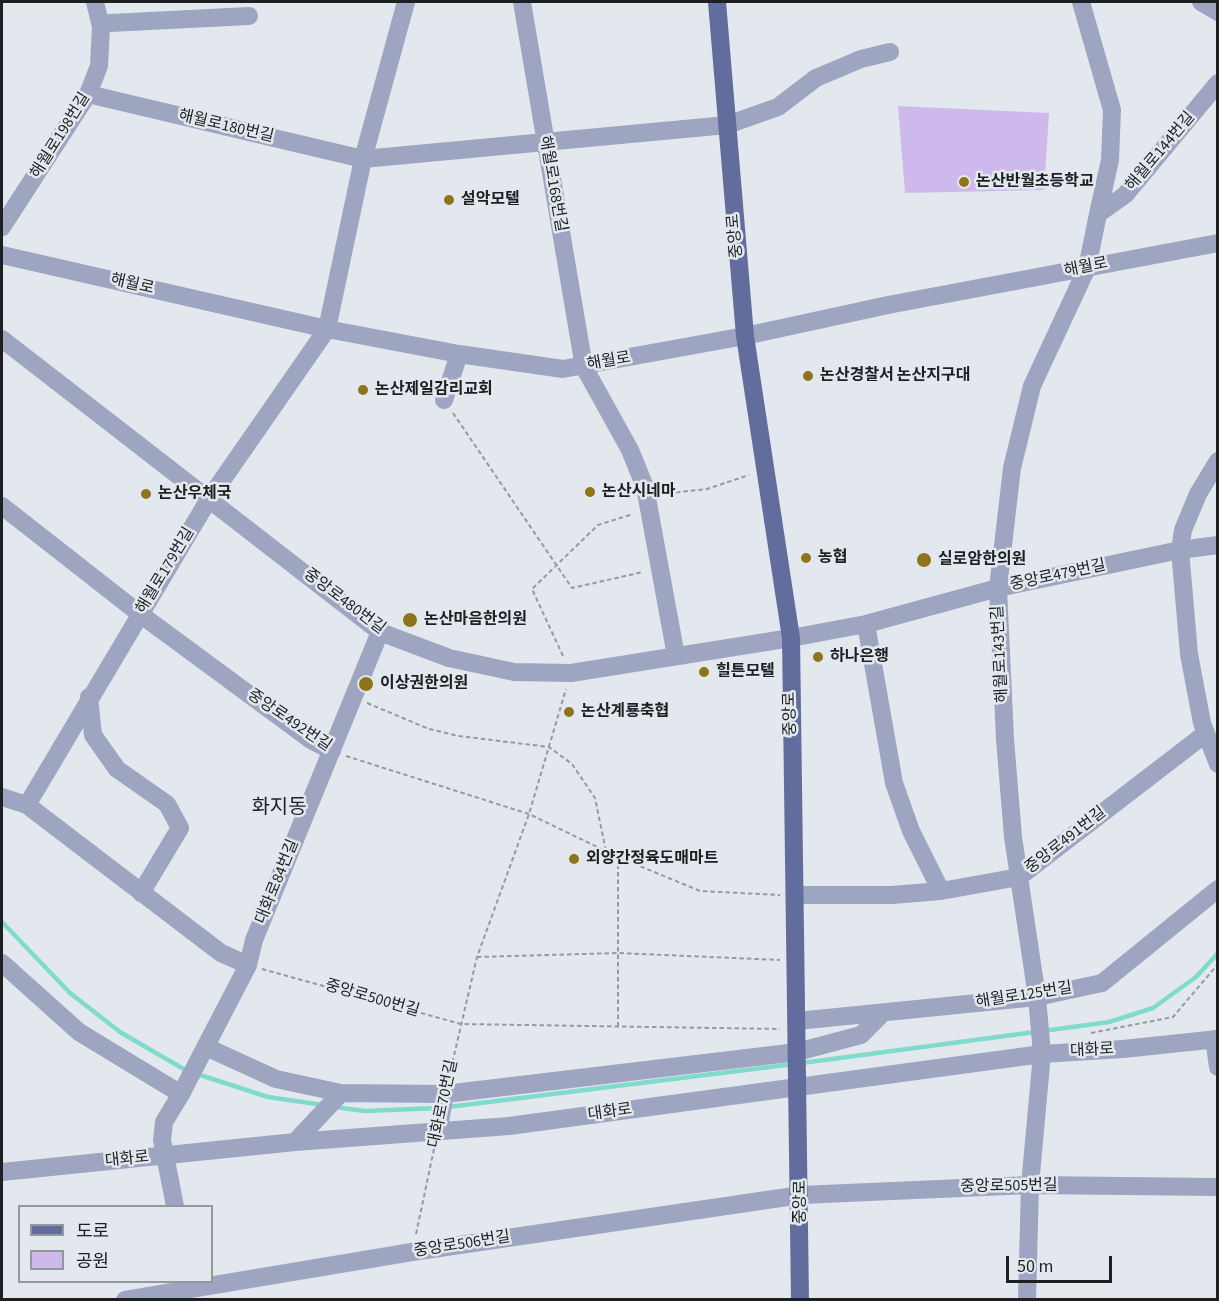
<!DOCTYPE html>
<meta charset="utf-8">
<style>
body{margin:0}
#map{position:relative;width:1219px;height:1301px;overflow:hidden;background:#e2e8ed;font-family:"Source Sans 3","Noto Sans KR",sans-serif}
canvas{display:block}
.frame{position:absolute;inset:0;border:3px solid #1d1f21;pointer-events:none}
.legend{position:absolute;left:18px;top:1205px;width:195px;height:78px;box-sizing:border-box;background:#e2e8ed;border:2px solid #93989b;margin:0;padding:8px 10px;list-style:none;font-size:18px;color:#1d1f21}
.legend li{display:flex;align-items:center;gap:12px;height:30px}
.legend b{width:30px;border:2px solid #93989b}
.scale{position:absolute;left:1006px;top:1256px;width:106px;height:27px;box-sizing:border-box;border:3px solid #1d1f21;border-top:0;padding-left:8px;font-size:18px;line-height:21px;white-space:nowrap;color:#1d1f21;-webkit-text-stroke:4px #e2e8ed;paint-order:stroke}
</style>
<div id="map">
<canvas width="1219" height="1301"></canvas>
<div class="frame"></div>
<ul class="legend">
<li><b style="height:8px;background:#626d9d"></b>도로</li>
<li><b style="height:16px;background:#ceb9ed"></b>공원</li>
</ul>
<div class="scale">50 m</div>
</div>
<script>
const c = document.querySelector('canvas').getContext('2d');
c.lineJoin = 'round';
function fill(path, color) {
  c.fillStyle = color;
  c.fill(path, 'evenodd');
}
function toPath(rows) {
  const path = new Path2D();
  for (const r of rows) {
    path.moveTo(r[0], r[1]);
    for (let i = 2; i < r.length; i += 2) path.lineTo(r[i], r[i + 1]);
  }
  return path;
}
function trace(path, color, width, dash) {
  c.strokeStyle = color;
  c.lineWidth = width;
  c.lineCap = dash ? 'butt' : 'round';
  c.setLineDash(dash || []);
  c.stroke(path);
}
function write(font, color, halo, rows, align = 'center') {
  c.font = font + ' "Source Sans 3","Noto Sans KR",sans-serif';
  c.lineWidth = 5;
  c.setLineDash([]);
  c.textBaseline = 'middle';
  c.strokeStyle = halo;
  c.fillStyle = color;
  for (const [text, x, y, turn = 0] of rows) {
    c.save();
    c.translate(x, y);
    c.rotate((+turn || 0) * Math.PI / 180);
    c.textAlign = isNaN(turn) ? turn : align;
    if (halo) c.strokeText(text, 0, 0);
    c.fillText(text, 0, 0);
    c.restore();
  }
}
fill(toPath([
 [898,106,1049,113,1044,190,905,193]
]), '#ceb9ed');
trace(toPath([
 [2,922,70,993,120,1032,187,1071],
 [1043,1031,1109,1022,1153,1008,1196,977,1218,953],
 [802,1063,1035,1032],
 [197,1074,268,1097,323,1105],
 [334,1107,365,1111,439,1108],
 [448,1107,794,1064]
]), '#81dbcd', 4.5);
trace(toPath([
 [453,413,572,588,643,572],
 [661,494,707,489,749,475],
 [563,656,532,589,598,525,633,514],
 [367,703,429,729,459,736,549,747,572,764,595,798,606,851],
 [346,756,529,814,618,857,700,891,780,895],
 [618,857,618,1027],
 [477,957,618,953,780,960],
 [262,969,461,1024,780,1029],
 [1091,1033,1173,1017,1218,964],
 [449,1077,477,957,529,814,566,689],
 [416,1234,434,1149]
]), '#959a9d', 2, [4.5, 3]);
trace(toPath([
 [522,2,584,367,630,450,645,487,676,656],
 [1081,2,1112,110,1110,160,1098,214],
 [1201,2,1218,12],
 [110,23,249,16],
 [88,94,363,159,727,125,778,107,816,78,861,59,890,52],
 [2,227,88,94,99,66,101,27,95,2],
 [2,255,327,329,459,354,563,369,745,336,888,305,1218,243],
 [2,339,380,632,449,658,514,672,571,673,791,638,866,624,998,588,1180,550,1218,545],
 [444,400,459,354],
 [1218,461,1198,494,1183,530,1180,550,1189,654,1202,723,1218,764],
 [2,506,140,614,311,740,332,751],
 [866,624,894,783,911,831,941,891],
 [89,697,93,735,117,769,167,804,180,828,141,893],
 [2,797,27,805,221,953,248,965],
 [27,805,209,499,327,329,363,159,406,2],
 [795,895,892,895,941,891,1019,877,1205,734],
 [2,963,79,1032,181,1094],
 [797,1021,1037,997,1102,983,1218,889],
 [1214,1039,1218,1067],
 [206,1047,276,1079,341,1093,445,1094,797,1052,861,1035,882,1014],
 [438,1132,445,1094],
 [295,1142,341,1093],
 [2,1172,295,1142,509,1126,1042,1054,1123,1049,1218,1039],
 [175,1206,162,1140,164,1122,181,1094,248,965,254,940,380,632],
 [125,1300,412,1252,801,1195,1030,1185,1218,1187],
 [1027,1300,1030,1185,1042,1054,1037,997,1013,837,1005,739,998,588,1012,468,1032,386,1087,268,1098,214,1125,195,1218,83]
]), '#9ea5c0', 18);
trace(toPath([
 [717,2,745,336,791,638,800,1300]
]), '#626d9d', 18);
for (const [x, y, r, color] of [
 [964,182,6,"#8e751a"],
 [449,200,6,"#8e751a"],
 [808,376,6,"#8e751a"],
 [363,390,6,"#8e751a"],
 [590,492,6,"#8e751a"],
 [146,494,6,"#8e751a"],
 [806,558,6,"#8e751a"],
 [924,560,8,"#8e751a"],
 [410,620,8,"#8e751a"],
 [818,657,6,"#8e751a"],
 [704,672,6,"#8e751a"],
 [366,684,8,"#8e751a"],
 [569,712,6,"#8e751a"],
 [574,859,6,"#8e751a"]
]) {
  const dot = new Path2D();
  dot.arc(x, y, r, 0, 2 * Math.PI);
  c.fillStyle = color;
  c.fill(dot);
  trace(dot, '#e2e8ed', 2);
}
write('16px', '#1d1f21', '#e2e8ed', [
 ["해월로180번길",226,127,13],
 ["해월로198번길",61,136,-58],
 ["해월로144번길",1161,152,-50],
 ["해월로168번길",552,184,80],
 ["중앙로",736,236,-95],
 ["해월로",1086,268,-11],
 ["해월로",132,285,13],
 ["해월로",609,362,-10],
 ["해월로179번길",166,571,-59],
 ["중앙로479번길",1058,576,-12],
 ["중앙로480번길",344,602,37],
 ["해월로143번길",1001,654,-93],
 ["중앙로",791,714,-91],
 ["중앙로492번길",289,721,34],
 ["중앙로491번길",1066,841,-38],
 ["대화로84번길",278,882,-68],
 ["해월로125번길",1024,996,-9],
 ["중앙로500번길",372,999,16],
 ["대화로",1092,1051,-3],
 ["대화로70번길",444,1104,-78],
 ["대화로",610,1113,-8],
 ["대화로",127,1160,-6],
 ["중앙로505번길",1009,1187,-1],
 ["중앙로",801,1202,-90],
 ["중앙로506번길",462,1245,-9]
]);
write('bold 16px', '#1d1f21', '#e2e8ed', [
 ["논산반월초등학교",976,182],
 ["설악모텔",461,200],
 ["논산경찰서 논산지구대",820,376],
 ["논산제일감리교회",375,390],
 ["논산시네마",602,492],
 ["논산우체국",158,494],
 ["농협",818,558],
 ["실로암한의원",938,560],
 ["논산마음한의원",424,620],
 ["하나은행",830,657],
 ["힐튼모텔",716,672],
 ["이상권한의원",380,684],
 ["논산계룡축협",581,712],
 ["외양간정육도매마트",586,859]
], 'left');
write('20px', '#1d1f21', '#e2e8ed', [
 ["화지동",279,809]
]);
</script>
